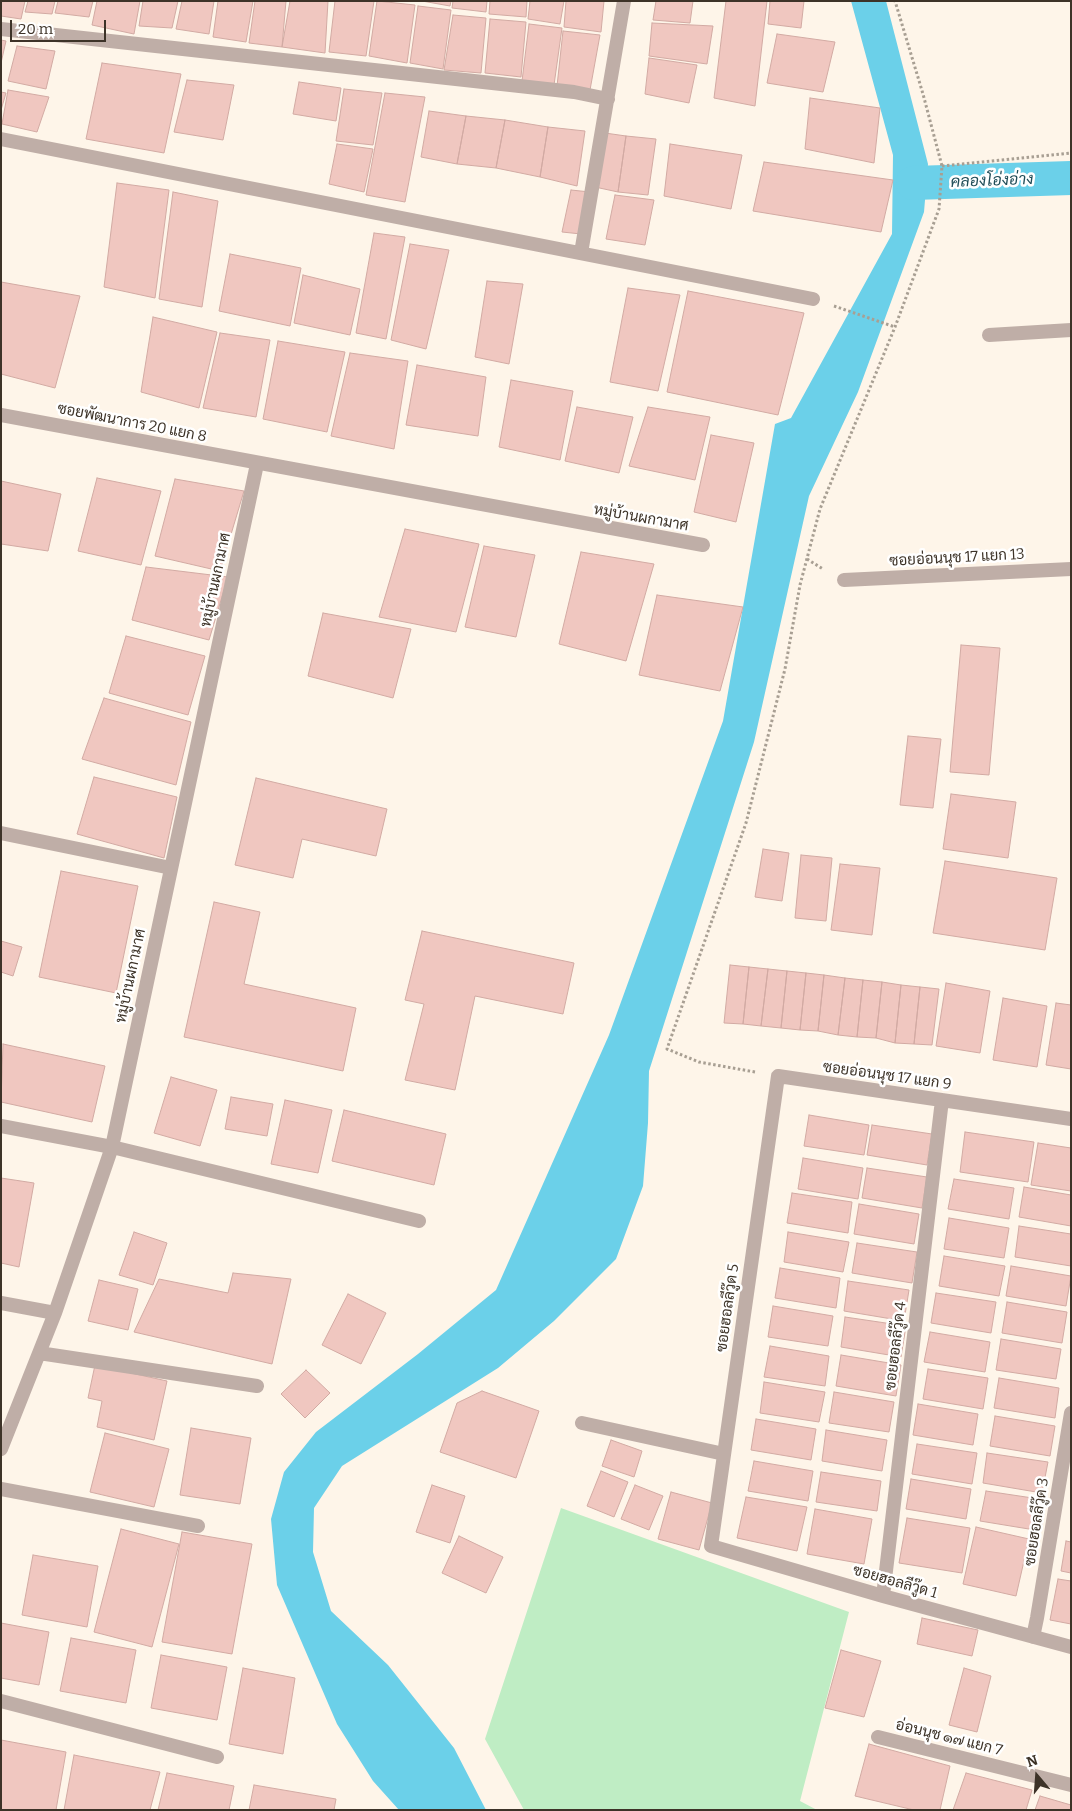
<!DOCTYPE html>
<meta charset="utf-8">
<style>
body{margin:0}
#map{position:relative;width:1072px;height:1811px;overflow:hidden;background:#fef5e9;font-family:Bitter,serif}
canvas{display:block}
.frame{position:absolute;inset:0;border:2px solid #3d3328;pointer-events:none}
.north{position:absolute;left:1012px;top:1751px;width:50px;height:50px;-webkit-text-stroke:4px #fff;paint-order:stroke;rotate:342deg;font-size:14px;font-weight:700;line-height:20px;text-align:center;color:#3d3328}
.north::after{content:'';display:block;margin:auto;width:18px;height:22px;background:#3d3328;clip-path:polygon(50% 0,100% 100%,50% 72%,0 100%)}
.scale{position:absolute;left:10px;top:20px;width:96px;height:22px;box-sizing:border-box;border:2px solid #3d3328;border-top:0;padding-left:6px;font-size:15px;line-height:18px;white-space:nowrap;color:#3d3328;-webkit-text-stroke:4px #fff;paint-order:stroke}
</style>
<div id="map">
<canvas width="1072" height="1811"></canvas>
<div class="frame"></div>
<div class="north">N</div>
<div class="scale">20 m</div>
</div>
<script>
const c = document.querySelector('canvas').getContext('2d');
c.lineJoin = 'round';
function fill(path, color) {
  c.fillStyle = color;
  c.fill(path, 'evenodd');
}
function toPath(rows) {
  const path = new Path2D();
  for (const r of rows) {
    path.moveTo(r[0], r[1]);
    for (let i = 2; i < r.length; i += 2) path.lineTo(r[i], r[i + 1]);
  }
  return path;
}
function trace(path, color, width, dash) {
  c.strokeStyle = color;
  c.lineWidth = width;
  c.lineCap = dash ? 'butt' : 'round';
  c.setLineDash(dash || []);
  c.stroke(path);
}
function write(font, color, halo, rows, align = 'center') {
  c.font = font + ' Bitter,Sarabun,serif';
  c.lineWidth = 5;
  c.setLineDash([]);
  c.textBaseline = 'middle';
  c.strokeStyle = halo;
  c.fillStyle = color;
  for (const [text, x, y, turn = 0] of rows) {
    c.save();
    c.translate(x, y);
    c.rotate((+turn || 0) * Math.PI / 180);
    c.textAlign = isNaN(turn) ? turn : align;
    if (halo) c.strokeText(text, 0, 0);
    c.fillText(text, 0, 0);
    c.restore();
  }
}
fill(toPath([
 [561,1508,849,1612,800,1801,817,1810,524,1810,485,1739]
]), '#bfedc4');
fill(toPath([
 [851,1,886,1,928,164,924,212,858,392,809,496,754,742,649,1071,648,1123,643,1186,616,1259,554,1321,498,1368,342,1466,314,1508,313,1552,331,1611,388,1665,454,1748,486,1810,399,1810,373,1781,337,1724,277,1585,271,1519,284,1472,316,1432,418,1354,496,1290,609,1035,723,721,775,424,791,418,892,234,893,155]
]), '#6bd0e9');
trace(toPath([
 [913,183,1071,178]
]), '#6bd0e9', 34);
const building = toPath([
 [1,1,25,1,21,19,1,16,1,1],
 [28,1,55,1,52,14,25,12,28,1],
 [58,1,93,1,89,17,55,13,58,1],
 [97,1,140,1,134,34,92,25,97,1],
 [143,1,178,1,172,28,139,26,143,1],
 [182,1,214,1,209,34,176,29,182,1],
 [218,1,253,1,246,42,213,37,218,1],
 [255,1,286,1,282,47,249,43,255,1],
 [290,1,328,1,325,53,282,47,290,1],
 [335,1,374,1,366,56,329,52,335,1],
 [377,1,415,5,407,63,369,56,377,1],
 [422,1,451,1,450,6,422,1],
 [453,1,487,1,486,12,452,8,453,1],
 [490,1,527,1,526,17,489,14,490,1],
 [530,1,564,1,560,24,528,19,530,1],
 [566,1,604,1,601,32,564,27,566,1],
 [656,1,693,1,690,23,653,20,656,1],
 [726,1,767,1,755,106,714,98,726,1],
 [770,1,804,1,801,28,768,24,770,1],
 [418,6,451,10,443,69,410,63,418,6],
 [453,15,486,18,481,73,444,70,453,15],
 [490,19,526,22,521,77,485,73,490,19],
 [652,23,713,26,707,64,649,56,652,23],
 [529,24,562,28,554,85,522,81,529,24],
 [563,31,600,35,590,90,557,86,563,31],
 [777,34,835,42,823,92,767,83,777,34],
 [1,40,6,41,1,63,1,40],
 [17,46,55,51,46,89,8,81,17,46],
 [649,58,697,65,689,103,645,94,649,58],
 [102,63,181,74,164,153,86,139,102,63],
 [187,80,234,85,223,140,174,132,187,80],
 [299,82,341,88,336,121,293,114,299,82],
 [344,89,382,93,373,145,336,141,344,89],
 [8,90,49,97,37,132,2,124,8,90],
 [1,92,6,93,1,110,1,92],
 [385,93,425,97,405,202,366,195,385,93],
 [810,98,880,108,874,163,805,149,810,98],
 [429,111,466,116,457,164,421,157,429,111],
 [466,116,505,120,496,168,457,164,466,116],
 [505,120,548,127,540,177,496,168,505,120],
 [548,127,585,131,577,186,540,177,548,127],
 [605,133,626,136,618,192,595,187,605,133],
 [626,136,656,139,648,195,618,192,626,136],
 [337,144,373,149,364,192,329,184,337,144],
 [670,144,742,155,731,209,664,196,670,144],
 [764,162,893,180,881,232,753,211,764,162],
 [117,183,169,190,155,298,104,287,117,183],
 [571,190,590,192,581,234,562,232,571,190],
 [173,192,218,201,202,307,159,299,173,192],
 [615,195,654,200,645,245,606,239,615,195],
 [374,233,405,237,386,339,356,333,374,233],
 [410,244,449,250,426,349,391,340,410,244],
 [230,254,301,268,290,326,219,311,230,254],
 [303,275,360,289,350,335,294,323,303,275],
 [487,281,523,284,509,364,475,357,487,281],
 [1,282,80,296,55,388,1,374,1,282],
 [628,288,680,295,658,391,610,382,628,288],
 [688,291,804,313,778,415,667,392,688,291],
 [153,317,217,332,199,408,141,392,153,317],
 [220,333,270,340,256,417,203,408,220,333],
 [278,341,345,352,327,432,263,419,278,341],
 [350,353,408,361,394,449,331,436,350,353],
 [417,365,486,377,478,436,406,425,417,365],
 [511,380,573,391,560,460,499,447,511,380],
 [577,407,633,417,619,473,565,461,577,407],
 [648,407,710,417,695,480,629,466,648,407],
 [711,435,754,443,736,522,694,512,711,435],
 [97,478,161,491,141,565,78,551,97,478],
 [175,479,244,491,220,571,155,556,175,479],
 [1,481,61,494,48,551,1,544,1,481],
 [405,529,479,544,456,632,379,617,405,529],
 [484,546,535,555,516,637,465,627,484,546],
 [581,552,654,564,626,661,559,644,581,552],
 [146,567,228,577,209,640,132,620,146,567],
 [657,595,743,607,720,691,639,675,657,595],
 [323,613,411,629,393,698,308,676,323,613],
 [126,636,205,656,188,715,109,693,126,636],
 [961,645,1000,648,989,775,950,772,961,645],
 [104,698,191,722,176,785,82,759,104,698],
 [908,736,941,739,933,808,900,805,908,736],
 [94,777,177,797,164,858,77,834,94,777],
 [256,778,387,809,376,856,302,839,293,878,235,865,256,778],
 [951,794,1016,802,1008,858,943,849,951,794],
 [763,849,789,853,782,901,755,897,763,849],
 [801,855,832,858,826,921,795,918,801,855],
 [945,861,1057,878,1045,950,933,933,945,861],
 [840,864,880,868,872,935,831,930,840,864],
 [61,871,138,886,116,993,39,977,61,871],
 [214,902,260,912,244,984,356,1008,343,1071,184,1037,214,902],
 [422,931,574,963,563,1014,475,996,455,1090,405,1080,424,1004,405,1000,422,931],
 [1,941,22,947,13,976,1,972,1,941],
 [730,965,749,967,743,1024,724,1023,730,965],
 [749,967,768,969,761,1026,743,1024,749,967],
 [768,969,787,971,781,1028,761,1026,768,969],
 [787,971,806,973,800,1030,781,1028,787,971],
 [806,973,824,975,818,1031,800,1030,806,973],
 [824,975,845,978,838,1035,818,1031,824,975],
 [845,978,863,980,857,1037,838,1035,845,978],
 [863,980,882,982,876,1038,857,1037,863,980],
 [882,982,901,985,895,1043,876,1038,882,982],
 [946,983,990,991,980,1053,936,1046,946,983],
 [901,985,920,987,914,1044,895,1043,901,985],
 [920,987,939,989,932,1045,914,1044,920,987],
 [1003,998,1047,1006,1037,1067,993,1060,1003,998],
 [1056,1003,1071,1005,1071,1069,1046,1065,1056,1003],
 [3,1044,105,1066,92,1122,1,1102,3,1044],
 [171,1077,217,1090,200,1146,154,1133,171,1077],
 [231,1097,273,1104,267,1136,225,1129,231,1097],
 [285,1100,332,1110,318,1173,271,1164,285,1100],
 [344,1110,446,1134,434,1185,332,1161,344,1110],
 [809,1115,869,1125,864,1155,804,1146,809,1115],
 [872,1125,932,1134,927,1165,867,1155,872,1125],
 [965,1132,1034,1142,1028,1182,960,1172,965,1132],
 [1038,1143,1071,1148,1071,1191,1031,1185,1038,1143],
 [803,1158,863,1168,858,1199,798,1189,803,1158],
 [867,1168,927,1177,922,1208,862,1198,867,1168],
 [1,1178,34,1183,19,1267,1,1263,1,1178],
 [954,1179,1014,1188,1009,1219,948,1209,954,1179],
 [1024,1187,1071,1195,1071,1226,1019,1217,1024,1187],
 [792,1193,852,1202,848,1233,787,1223,792,1193],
 [859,1204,919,1214,914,1244,854,1234,859,1204],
 [949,1218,1009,1228,1004,1258,944,1249,949,1218],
 [1019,1226,1071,1234,1071,1266,1015,1257,1019,1226],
 [134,1232,167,1243,153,1285,119,1275,134,1232],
 [788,1232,849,1242,843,1272,784,1262,788,1232],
 [857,1243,917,1252,912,1283,852,1273,857,1243],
 [944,1256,1005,1266,999,1296,939,1286,944,1256],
 [1011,1266,1071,1276,1066,1306,1006,1296,1011,1266],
 [780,1268,840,1278,836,1308,775,1298,780,1268],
 [233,1273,291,1279,272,1364,134,1332,159,1279,228,1293,233,1273],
 [99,1280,138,1289,128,1330,88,1321,99,1280],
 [848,1281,909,1290,904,1321,844,1311,848,1281],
 [936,1293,996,1302,991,1333,931,1323,936,1293],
 [348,1294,386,1313,361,1364,322,1345,348,1294],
 [1007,1302,1067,1312,1062,1343,1002,1333,1007,1302],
 [773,1306,833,1316,828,1346,768,1337,773,1306],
 [845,1317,906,1326,901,1357,841,1347,845,1317],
 [930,1332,990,1342,985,1372,924,1362,930,1332],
 [1001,1339,1061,1349,1056,1379,996,1370,1001,1339],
 [770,1346,829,1356,825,1386,764,1377,770,1346],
 [841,1355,901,1365,896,1396,836,1386,841,1355],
 [95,1365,167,1381,154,1440,97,1427,102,1401,88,1398,95,1365],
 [928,1369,988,1378,983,1409,923,1399,928,1369],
 [306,1370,330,1393,305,1418,281,1394,306,1370],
 [999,1378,1059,1388,1055,1418,994,1408,999,1378],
 [764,1382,825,1392,819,1422,760,1413,764,1382],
 [482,1391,539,1411,516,1478,440,1452,457,1403,482,1391],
 [834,1392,894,1402,889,1432,829,1423,834,1392],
 [918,1404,978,1414,973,1445,913,1435,918,1404],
 [995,1416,1055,1426,1050,1456,990,1446,995,1416],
 [756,1419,816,1429,811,1460,751,1450,756,1419],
 [191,1428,251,1438,240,1504,180,1495,191,1428],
 [826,1430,887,1440,882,1471,822,1461,826,1430],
 [105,1433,169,1449,154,1507,90,1492,105,1433],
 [611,1440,642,1451,634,1477,602,1466,611,1440],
 [917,1444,977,1453,972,1484,912,1474,917,1444],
 [987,1453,1048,1462,1042,1493,983,1483,987,1453],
 [754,1461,813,1471,808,1501,748,1491,754,1461],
 [601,1471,628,1482,614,1517,587,1506,601,1471],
 [821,1472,881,1481,877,1511,816,1502,821,1472],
 [911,1479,971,1489,966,1519,906,1509,911,1479],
 [432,1485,465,1496,450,1543,416,1532,432,1485],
 [635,1485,663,1496,649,1530,621,1519,635,1485],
 [986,1491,1046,1500,1041,1531,980,1521,986,1491],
 [671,1492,712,1503,699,1550,658,1539,671,1492],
 [746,1497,807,1507,797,1551,737,1538,746,1497],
 [815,1509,872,1519,864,1564,807,1554,815,1509],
 [907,1518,970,1528,962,1573,899,1563,907,1518],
 [976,1527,1029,1539,1016,1596,963,1584,976,1527],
 [121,1529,179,1544,152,1647,94,1632,121,1529],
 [182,1532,252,1544,232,1654,162,1642,182,1532],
 [459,1536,503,1557,486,1593,442,1573,459,1536],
 [1066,1541,1071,1542,1071,1573,1061,1571,1066,1541],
 [33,1555,98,1566,87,1627,22,1615,33,1555],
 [1058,1579,1071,1581,1071,1624,1050,1620,1058,1579],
 [922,1618,978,1630,972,1656,917,1644,922,1618],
 [1,1623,49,1632,39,1685,1,1678,1,1623],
 [71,1638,136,1650,126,1703,60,1691,71,1638],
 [841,1650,881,1661,864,1717,825,1708,841,1650],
 [161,1655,227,1667,217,1720,151,1708,161,1655],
 [243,1668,295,1678,283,1754,229,1744,243,1668],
 [964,1668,991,1676,977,1732,949,1725,964,1668],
 [1,1740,66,1752,56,1810,1,1810,1,1740],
 [869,1744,950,1766,940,1810,914,1810,855,1796,869,1744],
 [74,1755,160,1772,150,1810,64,1810,74,1755],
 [167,1773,234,1786,229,1810,158,1810,167,1773],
 [966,1773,1032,1790,1026,1810,953,1810,966,1773],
 [254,1785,336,1799,334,1810,249,1810,254,1785],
 [1040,1796,1071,1805,1071,1810,1035,1810,1040,1796]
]);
fill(building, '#f0c7c0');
trace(building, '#d2aaa3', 1);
trace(toPath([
 [942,166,1071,153],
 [834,306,895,327],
 [807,559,823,569],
 [755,1072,699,1062,667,1049,746,823,785,669,800,585,820,509,895,327,939,209,942,166,923,94,895,1]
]), '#a89f93', 3, [2.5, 2.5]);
trace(toPath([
 [1,29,574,92,608,99],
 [1,139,813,299],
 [581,253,624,1],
 [989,335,1071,330],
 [1,415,703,545],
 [844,580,1071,569],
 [1,833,171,868],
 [1071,1119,778,1076,711,1546,883,1596,1071,1647],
 [1,1126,112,1147,419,1221],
 [1,1303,55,1313],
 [39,1353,257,1386],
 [582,1423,724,1454],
 [1,1449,55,1313,112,1147,257,464],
 [1,1489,198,1526],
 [883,1596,942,1100],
 [1033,1637,1037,1618,1071,1413],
 [1,1701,217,1757],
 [878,1737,1071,1785]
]), '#bfaea7', 14);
write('15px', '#3d3328', '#fff', [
 ["ซอยพัฒนาการ 20 แยก 8",132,423,11],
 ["หมู่บ้านผกามาศ",641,518,10],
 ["ซอยอ่อนนุช 17 แยก 13",957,558,-3],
 ["หมู่บ้านผกามาศ",216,580,-78],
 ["หมู่บ้านผกามาศ",131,976,-78],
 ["ซอยอ่อนนุช 17 แยก 9",887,1076,8],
 ["ซอยฮอลลีวู๊ด 5",728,1308,-82],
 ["ซอยฮอลลีวู๊ด 4",896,1346,-83],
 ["ซอยฮอลลีวู๊ด 3",1037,1522,-81],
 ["ซอยฮอลลีวู๊ด 1",895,1582,16],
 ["อ่อนนุช ๑๗ แยก 7",949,1738,14]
]);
write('italic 16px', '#1f4c57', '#fff', [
 ["คลองโอ่งอ่าง",992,181,-2]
]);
</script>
